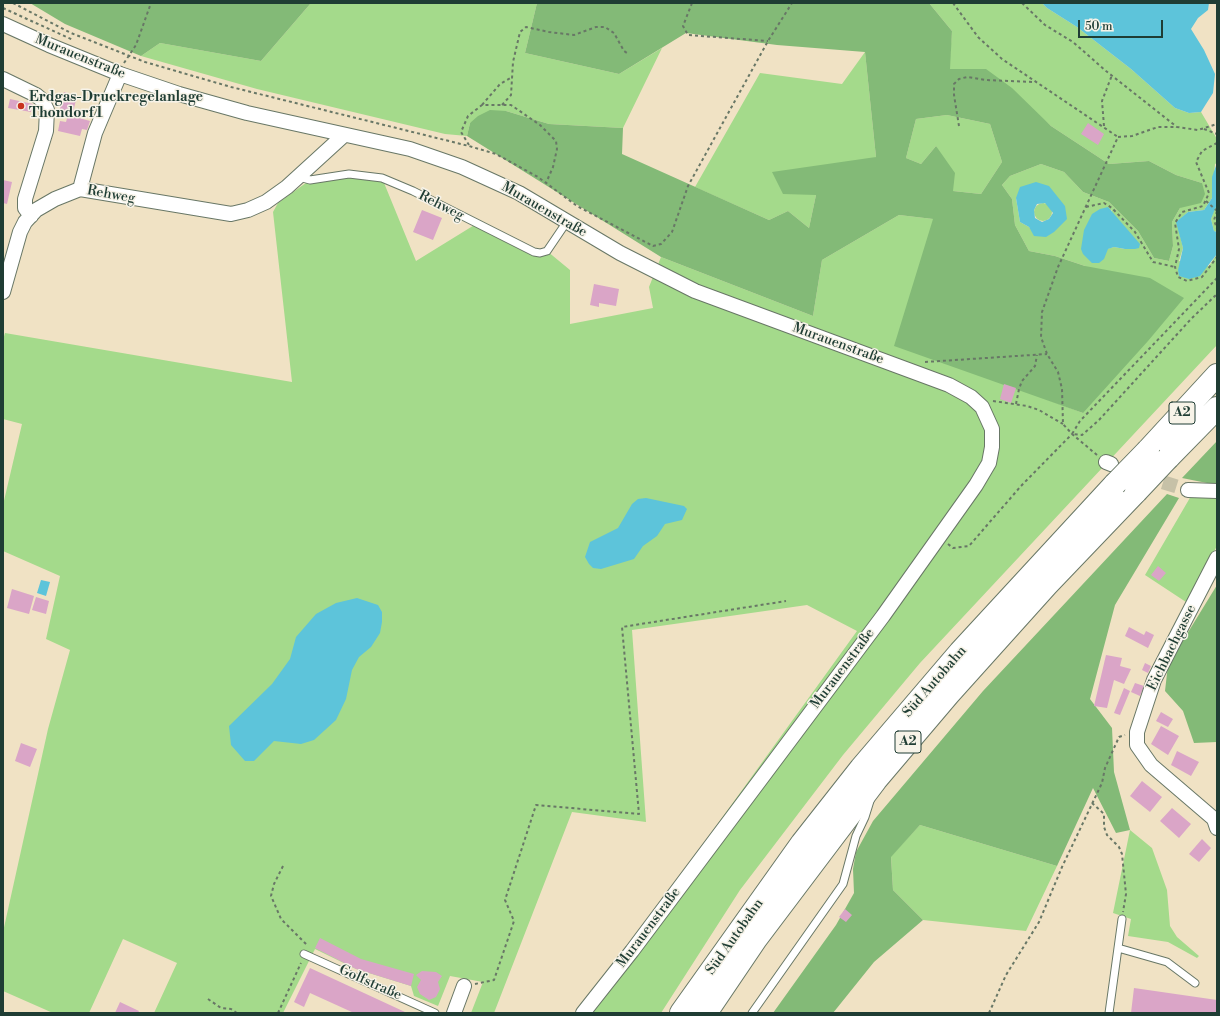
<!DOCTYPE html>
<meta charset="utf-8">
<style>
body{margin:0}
#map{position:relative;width:1220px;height:1016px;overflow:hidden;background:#f0e2c4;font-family:"Libre Bodoni",serif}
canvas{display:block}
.frame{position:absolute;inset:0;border:4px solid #1f3d34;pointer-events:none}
.scale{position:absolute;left:1078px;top:20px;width:85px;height:18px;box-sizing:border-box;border:2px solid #1f3d34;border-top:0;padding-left:5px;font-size:12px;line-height:14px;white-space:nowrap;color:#1f3d34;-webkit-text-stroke:3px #f7f3e8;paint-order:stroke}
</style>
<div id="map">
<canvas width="1220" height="1016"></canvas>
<div class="frame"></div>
<div class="scale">50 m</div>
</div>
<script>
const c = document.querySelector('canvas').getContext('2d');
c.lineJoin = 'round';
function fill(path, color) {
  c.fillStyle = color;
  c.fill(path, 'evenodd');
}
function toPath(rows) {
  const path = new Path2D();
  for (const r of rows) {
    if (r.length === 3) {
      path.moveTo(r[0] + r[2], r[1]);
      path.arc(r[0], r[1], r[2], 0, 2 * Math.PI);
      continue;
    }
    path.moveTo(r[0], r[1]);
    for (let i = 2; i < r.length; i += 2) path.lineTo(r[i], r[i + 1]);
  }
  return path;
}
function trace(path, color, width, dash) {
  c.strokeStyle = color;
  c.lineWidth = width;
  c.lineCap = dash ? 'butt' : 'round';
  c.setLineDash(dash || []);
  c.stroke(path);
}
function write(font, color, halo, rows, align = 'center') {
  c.font = font + ' "Libre Bodoni",serif';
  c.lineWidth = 3;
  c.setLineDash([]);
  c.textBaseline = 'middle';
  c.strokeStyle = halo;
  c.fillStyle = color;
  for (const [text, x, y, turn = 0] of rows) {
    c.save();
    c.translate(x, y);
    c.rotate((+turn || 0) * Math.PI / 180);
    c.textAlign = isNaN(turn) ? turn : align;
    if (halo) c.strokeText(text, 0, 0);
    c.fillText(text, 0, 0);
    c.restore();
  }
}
fill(toPath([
 [311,3,537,3,525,53,619,74,662,48,623,128,549,124,506,111,470,123,467,136,445,134,257,89,141,56,160,43,261,61],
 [929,3,1042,3,1047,8,1077,27,1131,69,1175,108,1189,113,1201,112,1217,139,1217,163,1215,164,1212,198,1204,210,1188,212,1177,222,1183,248,1179,261,1209,266,1217,254,1217,345,920,663,843,755,740,890,661,1013,581,1013,857,631,807,605,632,630,646,822,572,812,494,1013,471,1013,483,982,450,976,438,1006,414,996,411,986,356,969,315,949,283,1013,154,1013,177,963,123,939,89,1013,53,1013,3,991,3,932,48,729,70,650,46,639,60,576,3,551,3,505,22,424,3,419,3,340,5,333,292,382,273,212,278,203,310,180,325,177,382,178,416,261,476,224,534,252,547,251,570,270,570,324,653,308,649,287,661,257,813,316,822,260,899,215,933,219,1019,389,1083,413,1085,266,1055,256,1029,251,1015,225,1012,199,1002,185,1010,176,1041,164,1064,172,1083,192,1109,202,1138,231,1154,258,1169,261,1173,246,1172,222,1180,208,1202,183,1176,175,1149,161,1109,164,1051,126,1036,113,949,69,952,31],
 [1016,198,1065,206,1034,233,1029,227,1020,222],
 [1111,209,1125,249,1114,247,1107,249,1106,253],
 [865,52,876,157,816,195,809,228,788,211,769,220,695,187,760,73,842,84],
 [947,115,990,124,1002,162,981,194,953,191,936,146,921,164,906,158,916,119],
 [1043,212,9],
 [1216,204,1217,204,1217,232,1214,231,1211,219],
 [1217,495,1217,546,1186,602,1145,575,1191,496],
 [920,825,1057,866,1026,931,923,920,893,890,891,856],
 [1130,830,1152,848,1167,890,1170,926,1177,937,1199,956,1197,958,1168,942,1128,936,1131,919,1113,913]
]), '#a4da8b');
fill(toPath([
 [30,3,311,3,261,61,160,43,141,56,65,24],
 [537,3,929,3,952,31,950,69,986,69,1012,88,1051,126,1109,164,1149,161,1176,175,1202,183,1205,194,1201,203,1180,208,1172,222,1173,246,1169,261,1154,258,1138,231,1109,202,1083,192,1064,172,1041,164,1010,176,1002,185,1012,199,1015,225,1029,251,1055,256,1085,266,1150,278,1184,298,1148,341,1083,413,894,346,933,219,899,215,822,260,813,316,661,257,467,136,470,123,478,116,490,110,506,111,549,124,623,128,622,154,769,220,788,211,809,228,816,195,783,194,772,172,876,157,865,52,777,45,686,33,619,74,525,53],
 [947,115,990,124,1002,162,981,194,953,191,955,173,936,146,921,164,906,158,916,119],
 [1217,441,1217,485,1182,478],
 [1167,494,1179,498,1115,605,1090,699,1112,728,1114,772,1130,830,1116,833,1093,788,1057,866,920,825,891,857,893,890,923,920,874,962,833,1013,773,1013,836,925,854,893,853,869,856,852,873,821,983,691],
 [1217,585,1217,742,1194,743,1183,711,1165,691,1168,665]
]), '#83ba77');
fill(toPath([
 [1042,3,1209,3,1208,10,1198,18,1191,29,1204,50,1215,74,1213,93,1206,104,1201,112,1189,113,1175,108,1131,69,1077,27,1047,8],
 [1217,163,1217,204,1211,219,1214,231,1217,232,1217,254,1200,276,1189,279,1179,276,1178,270,1183,248,1176,222,1188,212,1204,210,1212,198,1212,177],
 [1036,182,1049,186,1065,206,1067,219,1054,232,1046,237,1034,236,1029,227,1020,222,1016,198,1020,187],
 [1045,203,1053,213,1049,219,1042,222,1035,218,1034,210,1037,204],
 [1108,207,1140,244,1139,248,1135,249,1125,249,1114,247,1108,249,1104,259,1099,263,1092,263,1083,254,1081,249,1084,230,1092,214,1100,209],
 [646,498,684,506,687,509,682,520,665,524,657,536,643,546,634,559,601,569,593,568,589,564,585,557,590,542,618,528,632,504,638,499],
 [41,580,50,582,46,596,37,593],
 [357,598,378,605,382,612,382,622,380,633,371,647,359,657,352,670,346,699,336,720,314,740,301,744,274,741,254,761,245,761,231,745,229,726,272,684,290,659,296,637,316,614,336,603]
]), '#5dc4da');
fill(toPath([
 [64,92,77,96,72,116,90,121,87,130,82,129,80,136,58,131,60,121,66,122,68,115,59,113],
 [10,99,33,104,31,112,8,108],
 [1088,123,1104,134,1098,145,1081,134],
 [3,180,12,182,7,204,3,203],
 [422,210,442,218,433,240,413,232],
 [594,284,619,289,616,306,599,303,599,307,590,305],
 [1004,384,1016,388,1011,403,1000,399],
 [1158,566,1166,573,1159,581,1151,575],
 [12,589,34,596,29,614,7,608],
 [36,597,49,601,46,614,32,610],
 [1129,627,1144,635,1146,631,1154,635,1148,648,1125,636],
 [1106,655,1122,658,1120,666,1131,669,1124,684,1114,680,1107,708,1094,706],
 [1145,663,1151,666,1148,673,1142,670],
 [1135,683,1144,686,1140,696,1131,692],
 [1124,688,1130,691,1120,715,1114,713],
 [1161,712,1173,719,1168,727,1156,721],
 [1161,726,1179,736,1168,755,1151,744],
 [21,743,37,749,30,767,15,761],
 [1177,751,1199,762,1191,776,1171,765],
 [1142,781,1162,797,1150,812,1130,796],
 [1172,808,1191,824,1179,838,1160,821],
 [1202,839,1211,848,1199,862,1189,854],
 [845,909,852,915,846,922,839,917],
 [320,938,361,959,414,974,411,986,356,969,315,948],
 [310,968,405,1012,404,1013,354,1013,310,993,304,1007,294,1002],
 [422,971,436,972,442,976,438,982,440,989,436,997,429,1000,420,994,417,987,421,980,416,975],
 [1134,988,1217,1000,1217,1013,1131,1013],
 [120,1002,139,1011,138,1013,115,1013]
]), '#daa5c7');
trace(toPath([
 [1143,476,1188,490]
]), '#c6c1a7', 14, [14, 7]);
const lane = toPath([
 [299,177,310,180,349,174,382,178,413,191,534,252,540,253,547,251,566,223],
 [1118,948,1167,962,1195,983],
 [304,954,435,1013],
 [752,1013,843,884,856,836,865,817,870,801],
 [1109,1013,1122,919]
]);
const street = toPath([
 [3,24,49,45,120,74,179,94,247,113,410,149,462,167,519,193,620,253,695,291,949,385,971,397,982,407,992,429,992,447,989,463,976,485,883,616,632,951,583,1013],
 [3,79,36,95,42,100,47,110,46,131,25,199,25,208,31,216],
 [80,189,95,133,120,74],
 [3,292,20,232,25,222,36,210,55,199,80,189,231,214,248,210,266,202,287,187,344,135],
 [1106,462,1111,464],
 [1188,490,1217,491],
 [1217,558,1154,680,1137,732,1137,745,1151,765,1214,819,1217,828],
 [454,1013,464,986]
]);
const highway = toPath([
 [1148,450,1217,375],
 [1168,458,1217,408],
 [681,1013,802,843,861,768,960,652,1115,484],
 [706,1013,756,939,876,780,949,694,1047,585,1136,492]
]);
trace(lane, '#687766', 9);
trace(street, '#687766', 16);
trace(highway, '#687766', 24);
trace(toPath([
 [13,3,71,33,145,62,231,87,469,146,496,154,538,177,577,206,653,246,661,244,672,232,688,186,768,41,792,3],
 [692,3,683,26,688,35,768,41],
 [953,3,978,37,1002,59,1118,137],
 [1022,3,1045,25,1073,42,1106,71,1177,127],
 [3,8,73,40],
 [124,63,136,45,151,3],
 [482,105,500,84,512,77],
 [502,105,511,95,513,62,520,32,526,27,549,32,574,35,596,27,605,27,614,33,624,51,627,53],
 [959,126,954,95,954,84,959,79,967,77,986,80,1035,82],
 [1104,126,1102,101,1112,75],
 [1204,129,1217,134],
 [1118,137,1132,136,1158,127,1177,127,1198,130,1217,124],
 [1217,143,1202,151,1196,162,1209,193,1203,206,1182,212,1175,223,1179,249,1175,267,1178,277,1187,281,1202,277,1217,257],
 [469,145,461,132,468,116,482,105,511,105,540,125,556,141,557,149,553,167,546,183],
 [1206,201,1217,211],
 [1086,207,1104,203,1112,208,1135,232,1153,262,1175,267],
 [1217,211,1214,220,1217,229],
 [1217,278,1080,421,1072,434,1082,435,1099,420,1191,319,1217,294],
 [925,362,1047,354],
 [993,401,1027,406,1039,410,1063,424],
 [1016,404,1019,389,1022,381,1035,366,1037,355],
 [1097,455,1072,434,1063,424,1062,389,1058,372,1047,354,1041,337,1042,312,1058,267,1118,137],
 [948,544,953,548,969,546,1021,486,1072,434],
 [1092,803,1104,814,1104,827,1107,835,1119,847,1122,854,1126,894,1123,912],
 [283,866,274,884,271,896,281,919,308,946],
 [475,984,494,980,514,921,505,900,536,805,639,814,622,627,786,601],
 [208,999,221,1008,231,1009,237,1013],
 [278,1013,301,963],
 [989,1013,1006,975,1039,922,1062,867,1102,783,1105,768,1119,737,1125,735]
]), '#687766', 2, [3, 3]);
trace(lane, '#fff', 7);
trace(street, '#fff', 14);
trace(highway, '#fff', 22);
const highwayBridge = toPath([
 [1115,484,1148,450],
 [1136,492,1168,458]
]);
trace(highwayBridge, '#687766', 24, []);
trace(highwayBridge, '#fff', 22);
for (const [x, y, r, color] of [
 [21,106,4,"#c8321e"]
]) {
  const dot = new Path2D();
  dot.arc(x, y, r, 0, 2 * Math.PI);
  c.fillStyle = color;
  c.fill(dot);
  trace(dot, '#f7f3e8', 1.5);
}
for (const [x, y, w] of [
 [1182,413,26],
 [908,742,26]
]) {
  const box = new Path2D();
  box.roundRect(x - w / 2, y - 11, w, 22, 3);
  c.fillStyle = '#f7f3e8';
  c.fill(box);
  trace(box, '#1f3d34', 1);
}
write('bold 13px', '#1f3d34', null, [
 ["A2",1182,413],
 ["A2",908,742]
]);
write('14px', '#1f3d34', '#f7f3e8', [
 ["Murauenstraße",80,57,22],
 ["Rehweg",111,195,10],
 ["Rehweg",441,206,27],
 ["Murauenstraße",544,210,30],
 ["Murauenstraße",838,344,20],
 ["Eichbachgasse",1172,648,-64],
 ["Murauenstraße",843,669,-53],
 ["Süd Autobahn",935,682,-49],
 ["Murauenstraße",649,928,-53],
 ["Süd Autobahn",735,937,-55],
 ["Golfstraße",370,983,24]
]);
write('bold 14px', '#1f3d34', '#f7f3e8', [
 ["Erdgas-Druckregelanlage",29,98],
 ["Thondorf 1",29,114]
], 'left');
</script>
